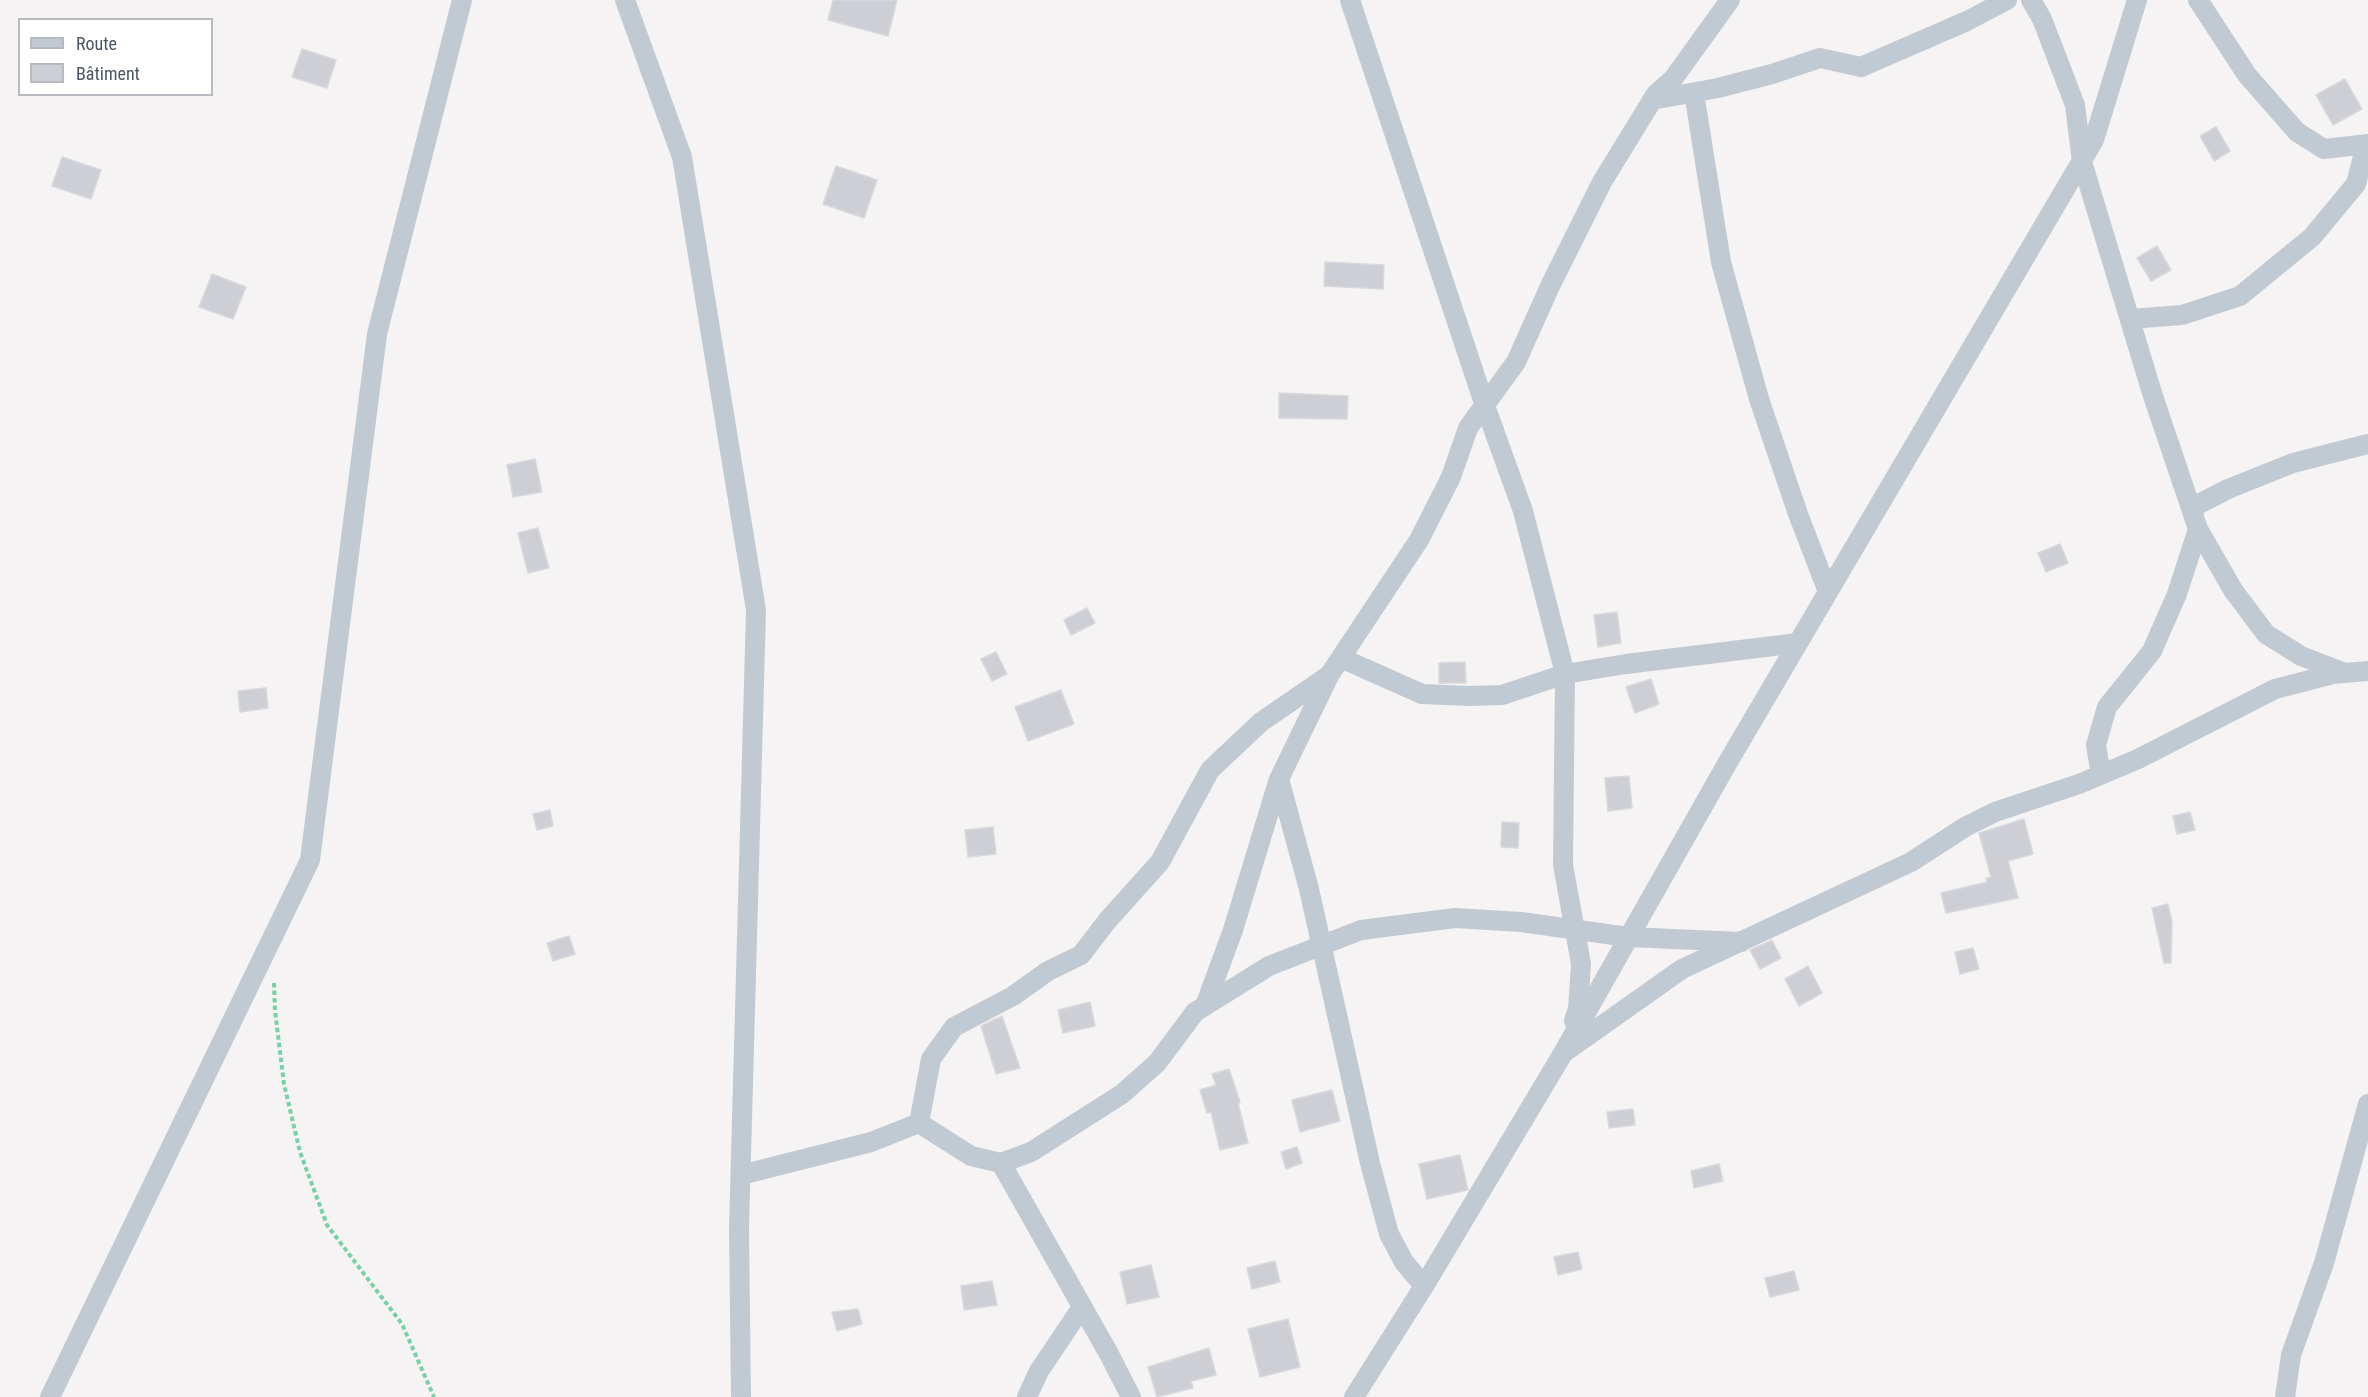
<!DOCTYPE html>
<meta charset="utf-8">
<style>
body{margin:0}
#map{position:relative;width:2368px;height:1397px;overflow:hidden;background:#f5f3f3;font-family:"Roboto Condensed",sans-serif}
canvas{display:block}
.legend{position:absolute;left:18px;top:18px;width:195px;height:78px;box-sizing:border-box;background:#fff;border:2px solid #b7bbc0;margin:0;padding:8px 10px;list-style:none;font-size:18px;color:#4a5661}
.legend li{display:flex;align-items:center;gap:12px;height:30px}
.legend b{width:30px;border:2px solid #b7bbc0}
</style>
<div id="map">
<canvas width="2368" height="1397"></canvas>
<ul class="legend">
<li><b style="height:8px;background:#c1cad2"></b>Route</li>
<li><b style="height:16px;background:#cdcfd5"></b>Bâtiment</li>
</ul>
</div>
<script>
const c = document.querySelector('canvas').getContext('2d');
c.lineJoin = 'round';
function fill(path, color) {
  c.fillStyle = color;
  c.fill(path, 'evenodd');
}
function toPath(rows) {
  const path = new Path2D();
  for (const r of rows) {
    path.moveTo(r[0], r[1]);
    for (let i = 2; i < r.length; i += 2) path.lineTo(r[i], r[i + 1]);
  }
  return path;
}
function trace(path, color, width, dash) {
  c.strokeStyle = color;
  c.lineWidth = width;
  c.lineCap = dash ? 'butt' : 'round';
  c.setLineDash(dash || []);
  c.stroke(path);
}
const building = toPath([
 [833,0,897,0,888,36,828,20,833,0],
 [302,49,336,60,327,88,292,77,302,49],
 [2345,79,2362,109,2333,125,2316,95,2345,79],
 [2216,127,2230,151,2214,161,2200,136,2216,127],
 [62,157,101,170,91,199,52,186,62,157],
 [836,166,877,180,864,218,823,204,836,166],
 [2157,246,2171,270,2151,281,2137,258,2157,246],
 [1325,262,1384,265,1383,289,1324,286,1325,262],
 [212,274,246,287,233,319,199,307,212,274],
 [1279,393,1348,396,1347,419,1279,418,1279,393],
 [535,459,542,492,513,497,507,465,535,459],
 [538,528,549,568,528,573,518,533,538,528],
 [2060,544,2068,563,2046,572,2038,553,2060,544],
 [1087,608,1095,623,1071,635,1064,620,1087,608],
 [1617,612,1621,643,1598,647,1594,615,1617,612],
 [996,652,1007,674,992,681,981,659,996,652],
 [1465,662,1466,683,1439,683,1439,663,1465,662],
 [1651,679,1659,704,1635,713,1626,687,1651,679],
 [266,688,268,708,240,712,238,691,266,688],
 [1061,690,1074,724,1028,741,1015,707,1061,690],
 [1629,776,1632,808,1608,811,1605,778,1629,776],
 [550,810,553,826,537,830,533,814,550,810],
 [2190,812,2195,830,2177,834,2173,816,2190,812],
 [2024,819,2033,854,2008,861,2018,898,1946,913,1941,893,1987,882,1986,878,1991,877,1979,833,2024,819],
 [1502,822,1519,823,1518,848,1501,847,1502,822],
 [993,827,996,854,968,857,965,830,993,827],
 [2168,904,2172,921,2171,963,2164,963,2152,908,2168,904],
 [569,936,575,954,553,961,547,943,569,936],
 [1772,940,1781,958,1760,969,1750,950,1772,940],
 [1973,948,1979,969,1960,974,1955,952,1973,948],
 [1808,966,1822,993,1799,1006,1785,979,1808,966],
 [1090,1002,1095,1026,1063,1033,1058,1010,1090,1002],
 [1002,1016,1020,1068,996,1074,981,1026,1002,1016],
 [1229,1069,1240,1102,1238,1103,1248,1143,1220,1150,1211,1112,1207,1113,1200,1090,1216,1085,1212,1074,1229,1069],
 [1332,1090,1340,1121,1300,1132,1292,1100,1332,1090],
 [1633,1109,1635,1125,1609,1128,1607,1112,1633,1109],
 [1297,1147,1302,1163,1286,1169,1281,1152,1297,1147],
 [1460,1155,1468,1190,1427,1199,1419,1164,1460,1155],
 [1719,1164,1723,1181,1694,1188,1691,1171,1719,1164],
 [1578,1252,1582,1269,1558,1275,1554,1257,1578,1252],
 [1275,1261,1280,1282,1252,1289,1247,1268,1275,1261],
 [1151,1265,1159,1297,1127,1304,1120,1272,1151,1265],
 [1794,1271,1799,1290,1770,1297,1765,1278,1794,1271],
 [992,1281,997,1305,964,1310,961,1286,992,1281],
 [858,1309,862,1324,837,1331,832,1312,858,1309],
 [1288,1319,1300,1367,1260,1377,1248,1329,1288,1319],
 [1209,1348,1216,1375,1191,1381,1193,1388,1157,1397,1148,1367,1209,1348]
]);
fill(building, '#cdcfd5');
trace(building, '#d7d9de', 1.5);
trace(toPath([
 [274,983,275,1011,284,1084,300,1152,327,1225,402,1324,434,1397]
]), '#7ad0a6', 4, [4.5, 3]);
trace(toPath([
 [625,0,682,157,756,610,739,1228,741,1397],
 [1350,0,1484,403,1523,511,1565,674,1563,865,1581,964,1578,1009,1574,1021],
 [2031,0,2042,19,2075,105,2082,162,2153,396,2198,529,2233,590,2266,634,2301,656,2345,673],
 [2198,0,2247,75,2297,132,2324,149,2368,144],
 [1694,93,1721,262,1759,399,1798,514,1828,592],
 [1652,100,1718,88,1772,74,1820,58,1861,67,1967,21,2007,0],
 [2130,319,2182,315,2240,296,2312,237,2356,184,2366,145],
 [2191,508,2228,489,2293,463,2368,444],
 [1341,658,1422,694,1470,696,1502,695,1565,674,1626,664,1798,643],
 [2101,775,2096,745,2107,707,2152,651,2177,594,2198,529],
 [1205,1006,1233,930,1279,779],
 [1566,1051,1682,969,1911,862,1965,827,1995,812,2079,784,2138,759,2275,689,2333,674,2368,671],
 [919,1123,931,1059,954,1027,1013,996,1048,971,1081,955,1107,921,1160,862,1210,770,1261,722,1328,676],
 [1001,1163,1109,1354,1131,1397],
 [741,1175,871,1142,919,1123,971,1156,1001,1163,1031,1152,1122,1094,1157,1063,1195,1012,1269,966,1361,930,1455,918,1521,922,1628,937,1741,942],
 [1424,1286,1404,1262,1389,1234,1370,1163,1309,889,1279,779,1330,674,1419,540,1451,477,1468,428,1516,362,1551,284,1602,182,1656,94,1673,79,1730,0],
 [50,1397,310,860,377,334,462,0],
 [1027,1397,1039,1371,1082,1307],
 [1354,1397,1424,1286,1562,1055,1728,762,2094,140,2137,0],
 [2285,1397,2291,1355,2324,1263,2368,1104]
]), '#c1cad2', 20);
</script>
